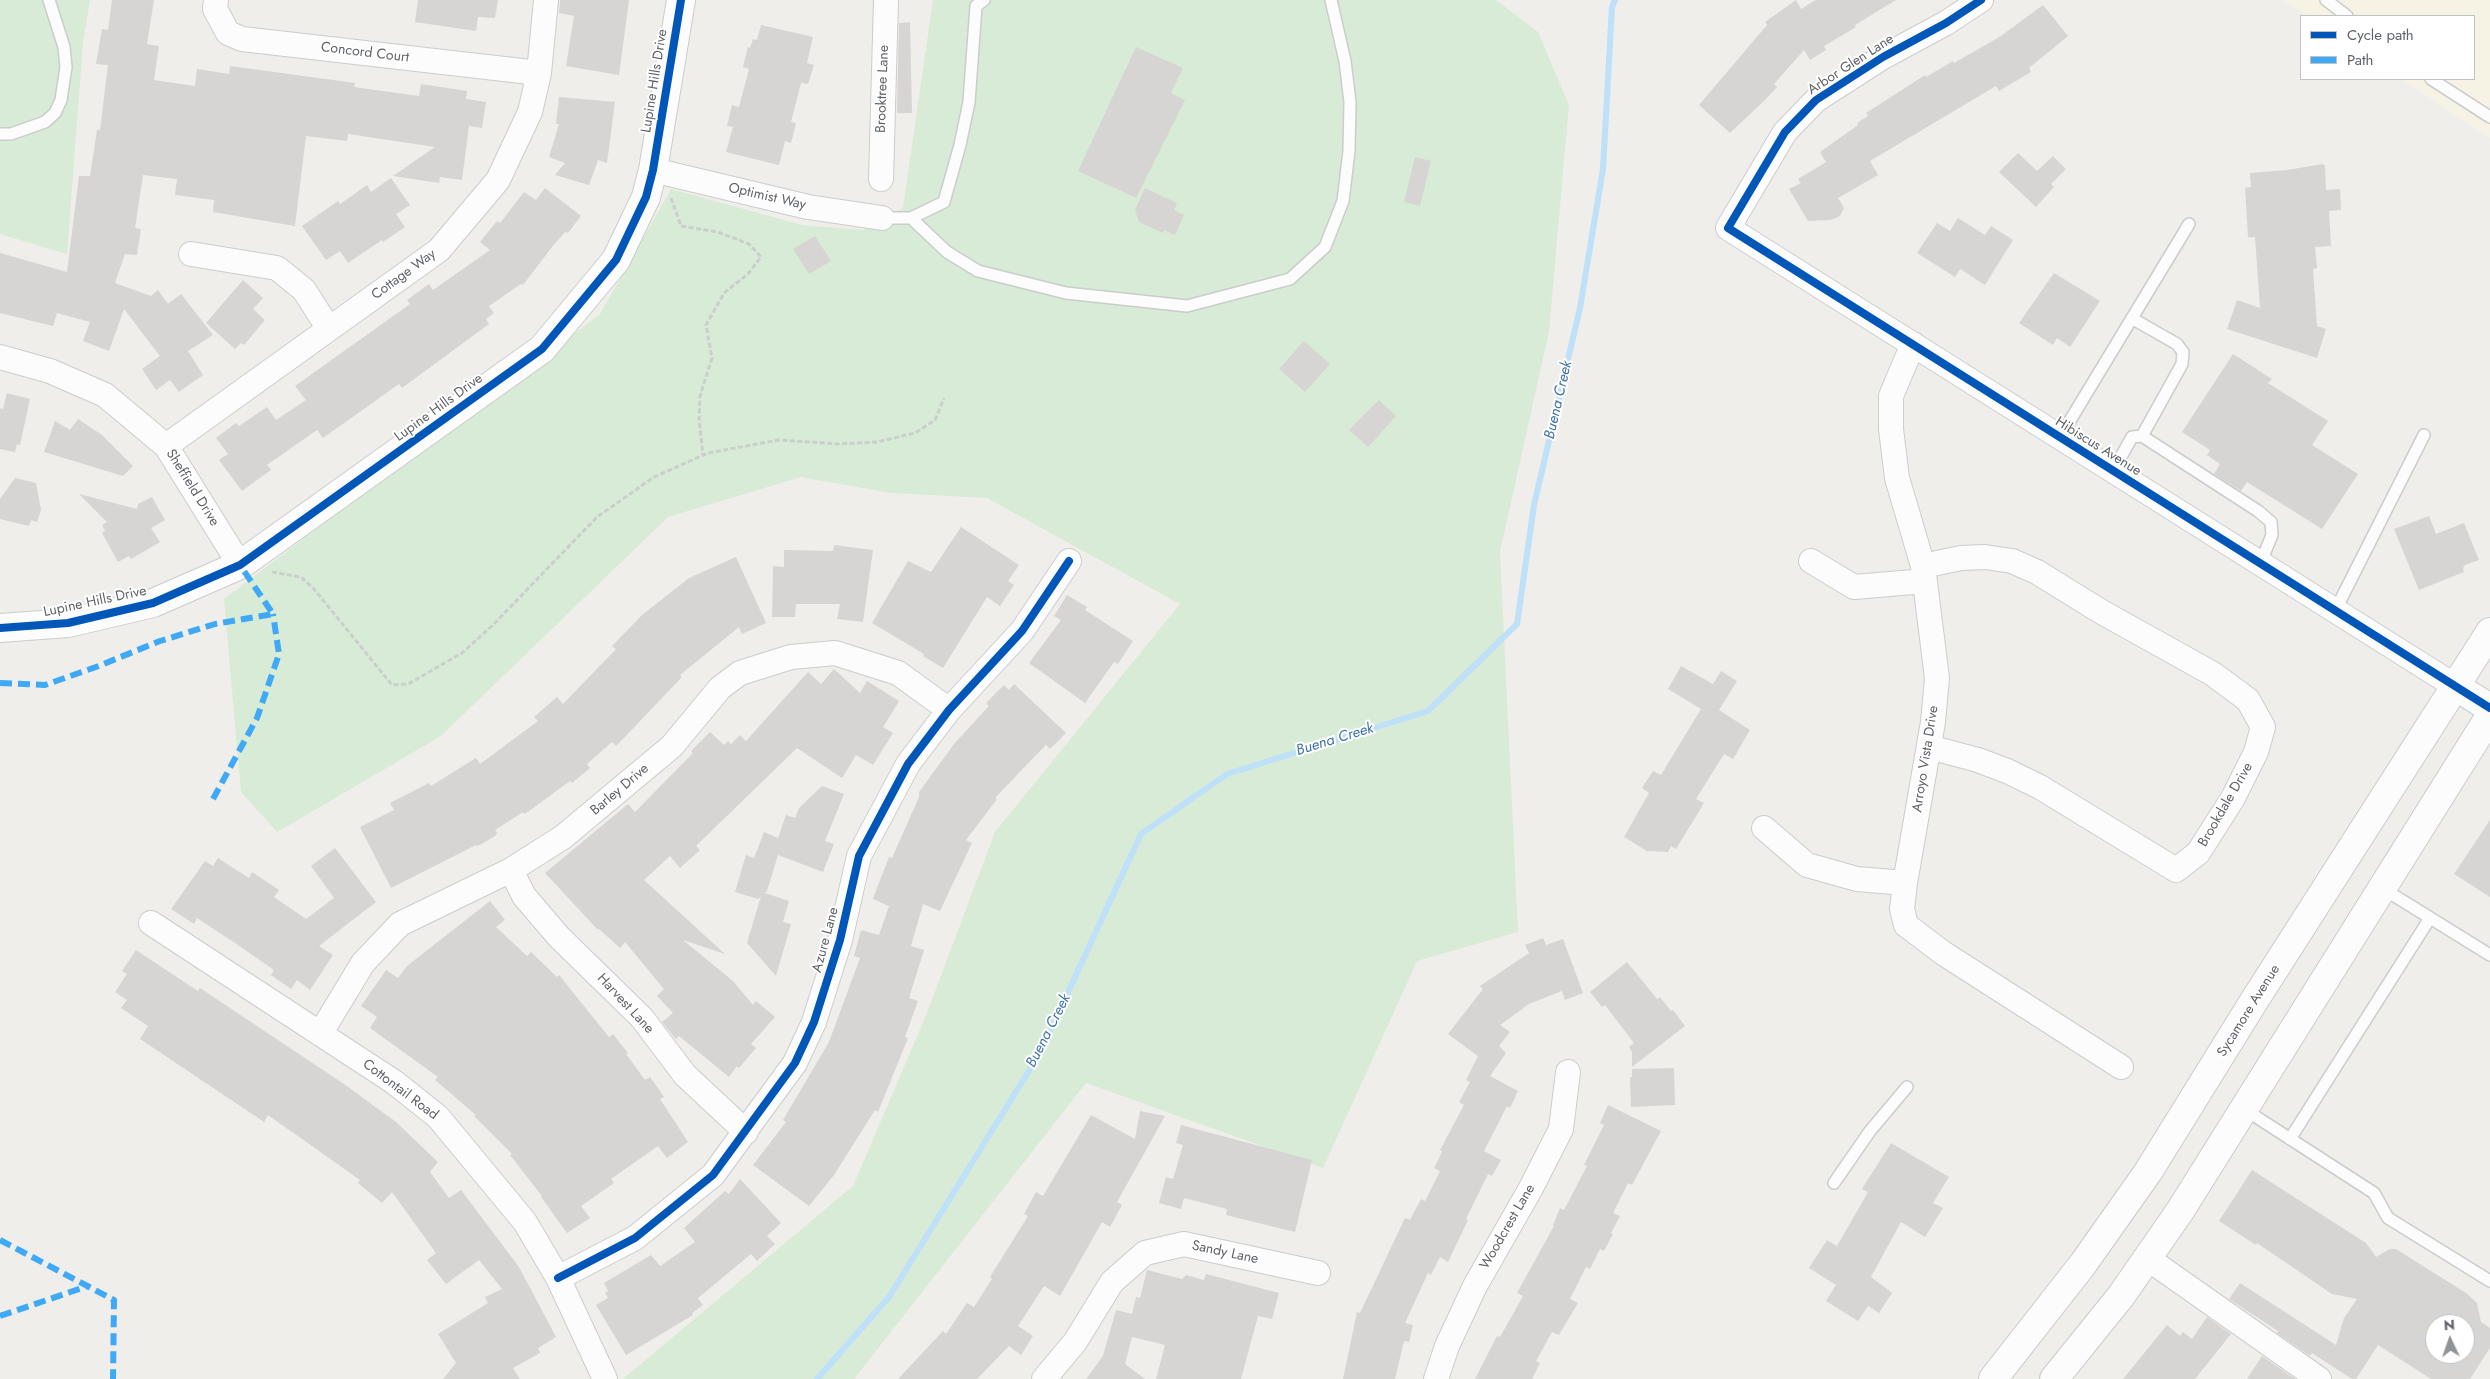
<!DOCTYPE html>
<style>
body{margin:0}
#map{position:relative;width:2490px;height:1379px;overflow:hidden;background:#efeeea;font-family:Jost,sans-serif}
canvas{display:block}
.legend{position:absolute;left:2300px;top:15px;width:175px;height:65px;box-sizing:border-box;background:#fff;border:1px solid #bfc1c3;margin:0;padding:6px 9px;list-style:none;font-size:15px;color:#5f6368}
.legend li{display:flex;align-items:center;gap:10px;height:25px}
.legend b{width:25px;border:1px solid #bfc1c3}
.north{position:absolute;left:2425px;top:1314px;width:50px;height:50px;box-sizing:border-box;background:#fff;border:1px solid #bfc1c3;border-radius:50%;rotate:357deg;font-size:14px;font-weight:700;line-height:20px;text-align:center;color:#5f6368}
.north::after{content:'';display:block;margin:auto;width:18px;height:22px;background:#919496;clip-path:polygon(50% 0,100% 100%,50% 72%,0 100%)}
</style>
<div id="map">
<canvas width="2490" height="1379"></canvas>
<ul class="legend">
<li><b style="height:6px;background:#0057b8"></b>Cycle path</li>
<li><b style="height:6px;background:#3fa9f5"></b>Path</li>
</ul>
<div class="north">N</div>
</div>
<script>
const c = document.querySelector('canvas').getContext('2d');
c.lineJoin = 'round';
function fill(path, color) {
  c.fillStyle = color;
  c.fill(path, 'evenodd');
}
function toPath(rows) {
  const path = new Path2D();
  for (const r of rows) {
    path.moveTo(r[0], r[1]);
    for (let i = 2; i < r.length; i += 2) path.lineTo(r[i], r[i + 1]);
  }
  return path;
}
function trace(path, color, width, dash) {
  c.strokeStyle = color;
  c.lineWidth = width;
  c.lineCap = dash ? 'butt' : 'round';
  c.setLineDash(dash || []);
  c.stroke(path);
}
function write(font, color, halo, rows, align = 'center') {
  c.font = font + ' Jost,sans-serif';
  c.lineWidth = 4;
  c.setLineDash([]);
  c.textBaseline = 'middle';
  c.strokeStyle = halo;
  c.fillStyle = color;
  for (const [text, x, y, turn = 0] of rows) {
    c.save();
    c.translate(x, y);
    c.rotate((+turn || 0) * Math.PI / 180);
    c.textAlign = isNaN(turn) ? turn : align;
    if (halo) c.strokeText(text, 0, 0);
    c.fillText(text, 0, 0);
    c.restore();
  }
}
fill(toPath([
 [2283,0,2490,0,2490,138,2402,79,2474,79,2474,16,2308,16]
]), '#f7f3e4');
fill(toPath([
 [0,0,90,0,83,43,67,254,0,234],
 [933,0,1496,0,1538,32,1569,105,1549,331,1500,552,1518,932,1417,961,1323,1168,1086,1083,854,1379,623,1379,853,1186,927,1013,995,832,1180,604,987,498,891,493,801,477,668,517,441,736,277,832,241,792,224,599,600,314,671,189,802,225,863,230,903,208]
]), '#d8ebd6');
trace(toPath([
 [817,1379,889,1297,1040,1053,1141,834,1227,774,1428,711,1517,624,1534,505,1580,308,1603,169,1612,7,1615,0]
]), '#bfe0f9', 6);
fill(toPath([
 [112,0,154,0,147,44,159,46,154,80,195,86,197,69,229,74,230,66,355,83,354,87,419,96,421,84,467,91,466,99,486,102,482,128,469,126,462,180,440,177,439,183,393,176,435,147,348,134,347,141,306,136,295,226,213,212,214,200,175,195,177,179,143,175,135,228,141,229,137,255,125,254,115,283,151,296,158,290,168,304,181,294,213,335,188,351,203,375,179,392,170,380,156,390,142,369,160,356,124,309,109,351,83,341,90,322,57,313,53,326,0,313,0,253,67,272,79,176,90,176,97,130,100,130,108,65,96,64,102,29,108,30],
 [418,0,498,0,495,18,478,17,476,31,415,22],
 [560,0,629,0,619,75,566,66,574,16,559,13],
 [1796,0,1801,9,1816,0,1896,0,1855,25,1856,27,1824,46,1826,50,1810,60,1804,50,1774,84,1777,87,1764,101,1730,133,1699,105,1767,25,1765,22],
 [2043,5,2068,36,2029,68,2031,72,1999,91,1996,86,1870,161,1878,175,1838,198,1844,208,1840,216,1831,220,1808,221,1789,189,1801,183,1798,179,1826,162,1820,152,1858,125,1857,123,1868,116,1866,113,1925,75,1926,77,1953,61,1954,63,2001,36],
 [910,22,912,113,897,113,899,23],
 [761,25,813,37,807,63,814,65,808,84,801,83,791,122,796,123,791,143,785,141,779,165,726,152,733,127,727,126,732,105,739,107,749,69,743,67,748,47,750,48,753,39,757,40],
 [1136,47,1183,68,1171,93,1185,100,1136,198,1078,171],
 [559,97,615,102,607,163,598,160,589,185,555,175,565,163,549,157,559,124,556,124],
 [2018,153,2037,171,2053,156,2066,169,2051,184,2054,187,2036,207,1999,172],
 [1415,157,1431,161,1420,206,1404,202],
 [2323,164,2325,166,2326,190,2340,189,2341,210,2329,211,2331,246,2315,247,2317,268,2313,269,2317,326,2326,329,2317,358,2227,329,2237,300,2260,308,2255,237,2248,237,2245,188,2251,187,2250,173,2287,170],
 [391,178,410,205,396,214,405,227,383,242,382,240,348,263,340,251,326,260,302,226,338,201,340,204,367,185,371,192],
 [545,188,581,216,568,233,565,232,552,247,523,285,521,284,489,306,494,313,486,319,489,324,402,388,399,384,323,438,317,430,267,465,271,470,242,491,219,460,228,454,216,438,236,423,239,426,267,407,276,420,306,400,295,386,410,304,407,300,429,284,433,290,490,250,480,242,497,221,500,223,524,192,536,200],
 [1145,188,1177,203,1174,210,1184,215,1175,235,1164,230,1163,233,1139,222,1135,210],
 [1958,218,1985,235,1991,226,2013,240,1985,285,1960,269,1955,277,1917,253,1937,223,1950,231],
 [815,236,831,261,809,274,793,249],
 [2054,273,2100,301,2070,347,2057,338,2053,345,2019,323],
 [243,280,263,298,253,309,265,320,244,345,241,343,235,349,206,323],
 [1304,341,1330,364,1305,392,1279,369],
 [2233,354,2272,379,2268,383,2328,421,2312,445,2358,474,2322,529,2247,482,2241,491,2214,474,2220,464,2207,455,2210,450,2182,432],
 [7,393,30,399,20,445,17,444,15,452,0,449,0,408,3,409],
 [1379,400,1396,416,1368,447,1349,430],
 [78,419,102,435,133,466,123,476,44,452,55,421,70,430],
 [15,478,36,483,41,510,37,522,31,520,29,526,0,519,0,499],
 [79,494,137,509,138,504,152,497,165,520,151,528,160,542,131,559,129,556,118,562,102,533,105,531,102,525,107,522],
 [2429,516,2436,534,2464,523,2479,560,2465,565,2463,568,2464,572,2419,590,2394,529],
 [961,527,1019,565,1008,581,1014,585,1000,606,987,597,943,668,923,656,924,654,872,623,908,561,931,572],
 [834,545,873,550,863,622,837,619,840,604,796,604,795,617,772,617,773,566,784,567,784,550,833,551],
 [736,557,766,623,742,634,739,627,680,675,682,677,621,741,616,746,612,742,587,764,590,768,572,783,570,781,529,811,524,814,523,812,495,830,497,833,495,836,478,846,476,845,391,888,360,827,394,810,390,803,429,783,431,786,476,758,480,764,538,721,534,717,557,697,563,704,616,649,612,646,642,615,689,578],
 [1067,595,1087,607,1085,610,1133,641,1118,664,1114,662,1085,703,1029,663,1061,620,1054,616],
 [1681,666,1713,684,1721,671,1737,681,1719,710,1750,730,1733,759,1724,754,1696,799,1704,803,1676,849,1671,846,1668,852,1647,851,1624,837,1649,793,1642,788,1653,771,1661,775,1701,709,1668,689],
 [834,669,860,693,867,681,899,701,883,727,893,733,873,765,856,755,842,778,797,748,696,846,700,850,680,868,670,856,644,880,725,954,683,940,733,981,753,1005,756,1001,775,1017,751,1044,756,1048,739,1068,737,1066,729,1077,679,1036,676,1039,662,1022,673,1013,657,996,664,989,625,942,620,948,599,929,598,930,545,873,628,804,635,812,693,753,691,751,710,732,724,745,728,741,731,744,740,735,746,741,808,672,821,684],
 [1014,684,1066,733,1050,749,1046,745,1036,755,995,798,997,799,966,840,972,843,940,911,923,904,911,946,924,950,909,998,918,1001,905,1037,908,1038,878,1112,875,1110,834,1175,809,1206,753,1165,786,1122,783,1120,829,1042,860,958,854,956,861,930,879,935,889,906,873,899,875,893,889,857,892,858,919,797,919,792,954,744,989,706,986,703,1004,685,1009,690],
 [822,786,844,794,825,841,834,844,823,872,778,855,767,891,765,893,789,901,783,922,791,924,776,976,747,943,761,896,758,899,735,892,746,855,754,858,764,832,778,838,786,815,795,818,799,808],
 [2490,820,2490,897,2454,874],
 [335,848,376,902,319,946,333,955,310,990,297,980,291,989,271,975,274,970,238,945,197,918,194,924,171,909,205,861,213,866,218,858,249,878,252,872,279,890,274,897,306,919,334,898,311,866],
 [490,901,505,920,496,927,527,956,531,952,557,977,559,975,609,1037,613,1034,628,1053,626,1054,645,1080,650,1077,660,1091,664,1097,660,1099,688,1142,667,1158,658,1146,611,1179,614,1183,581,1206,590,1218,567,1233,541,1197,542,1196,510,1155,512,1154,474,1116,476,1115,435,1080,438,1077,370,1028,377,1017,361,1006,386,970,398,978,407,966],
 [1543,938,1546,945,1563,939,1583,993,1565,1000,1562,991,1529,1004,1500,1025,1510,1032,1499,1046,1506,1053,1490,1076,1518,1091,1510,1108,1507,1106,1484,1151,1501,1160,1492,1176,1488,1174,1466,1219,1468,1220,1448,1262,1440,1257,1431,1275,1428,1273,1405,1323,1413,1325,1409,1342,1404,1341,1395,1379,1343,1379,1357,1312,1360,1313,1405,1218,1410,1220,1421,1199,1425,1201,1440,1171,1434,1168,1442,1152,1440,1150,1464,1105,1459,1102,1470,1082,1466,1080,1478,1056,1448,1034,1483,989,1480,986,1529,953,1525,945],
 [136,950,198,991,200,988,344,1084,396,1122,438,1162,430,1172,449,1198,461,1190,519,1267,556,1337,538,1348,540,1353,513,1368,520,1379,443,1379,456,1363,438,1334,488,1303,485,1297,502,1289,479,1260,446,1284,427,1260,436,1253,392,1192,382,1203,358,1183,360,1180,268,1115,264,1122,140,1039,148,1026,121,1008,127,1000,115,992,127,974,122,971],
 [1627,962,1657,999,1660,997,1671,1011,1673,1010,1685,1026,1632,1067,1632,1052,1629,1047,1634,1043,1605,1005,1602,1007,1590,992],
 [1674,1068,1675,1105,1631,1107,1630,1077,1632,1077,1632,1069],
 [1608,1105,1661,1131,1632,1185,1628,1183,1613,1213,1620,1216,1611,1233,1613,1234,1604,1251,1600,1249,1590,1269,1586,1267,1570,1299,1578,1303,1559,1335,1552,1332,1536,1361,1540,1363,1532,1379,1475,1379,1497,1336,1500,1337,1523,1296,1517,1293,1554,1226,1553,1225,1560,1208,1564,1210,1587,1166,1584,1165,1604,1125,1600,1123],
 [1140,1111,1165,1116,1117,1202,1122,1205,1110,1227,1102,1222,1060,1296,1044,1286,1018,1326,1033,1336,1021,1355,1009,1346,977,1379,898,1379,943,1331,946,1334,967,1303,974,1307,992,1279,990,1277,1028,1216,1024,1214,1036,1192,1043,1196,1091,1115,1135,1139],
 [1181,1125,1312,1160,1295,1232,1226,1215,1227,1209,1184,1198,1181,1209,1159,1203,1166,1177,1173,1179,1183,1145,1176,1143],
 [1891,1143,1949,1177,1933,1203,1943,1208,1925,1237,1901,1222,1871,1277,1892,1293,1879,1313,1868,1306,1858,1321,1826,1301,1836,1285,1809,1268,1827,1240,1837,1246,1868,1192,1862,1189],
 [2252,1170,2366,1243,2376,1257,2390,1249,2396,1249,2466,1293,2477,1303,2481,1322,2490,1328,2490,1348,2470,1379,2431,1379,2378,1345,2356,1379,2352,1379,2312,1353,2310,1356,2277,1333,2278,1331,2229,1299,2240,1283,2336,1345,2344,1318,2357,1299,2332,1294,2257,1243,2256,1245,2219,1221],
 [2435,1324,2465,1324,2465,1354,2435,1354],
 [740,1179,781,1223,767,1236,775,1244,757,1261,751,1254,698,1298,703,1305,692,1313,693,1315,626,1355,596,1305,608,1298,605,1293,608,1291,604,1283,651,1255,660,1266,695,1242,684,1228,725,1191,729,1194],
 [1147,1270,1182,1279,1186,1275,1204,1280,1206,1274,1279,1293,1272,1319,1258,1316,1241,1379,1156,1379,1165,1345,1132,1337,1125,1364,1145,1379,1086,1379,1103,1356,1116,1310,1132,1314,1136,1297,1140,1298],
 [2207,1317,2231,1334,2195,1379,2123,1379,2167,1325,2180,1336,2183,1332,2192,1339],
 [2262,1356,2295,1379,2247,1379]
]), '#d6d5d3');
const service = toPath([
 [2326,0,2347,16],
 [2431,79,2490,117],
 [0,134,11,134,45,122,55,113,61,100,66,67,64,47,49,0],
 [882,218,911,218,944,202,960,145,969,102,976,6,984,0],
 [911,218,947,252,978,271,1066,293,1187,306,1290,279,1325,247,1343,201,1349,151,1350,102,1345,61,1331,0],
 [2133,319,2177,344,2183,352,2182,364,2142,436],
 [2060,437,2189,224],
 [2113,471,2132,437,2142,436,2258,511,2271,522,2272,535,2260,564],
 [2335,611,2424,435],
 [2382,888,2490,955],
 [2244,1109,2374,1193,2388,1218,2490,1281],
 [2290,1139,2430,918],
 [1834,1183,1870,1131,1907,1087]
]);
const minor = toPath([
 [216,0,215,9,228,33,242,39,539,73],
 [1981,0,1946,23,1883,57,1816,100,1785,132,1728,228,2455,686],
 [653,170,808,207,882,218],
 [881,179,886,0],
 [191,254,277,268,304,290,329,329],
 [1913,344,1891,396,1891,429,1897,478,1923,566,1937,678,1933,722,1905,883,1902,909,1906,925,1943,953,2121,1067],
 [0,357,50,371,105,395,166,446,240,565],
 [166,446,439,250,498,180,530,112,539,73,546,0],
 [1811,561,1854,587,1925,581],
 [1923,566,1961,558,1985,557,2012,561,2037,572,2100,611,2213,674,2248,700,2263,727,2256,752,2233,798,2198,853,2176,870,2040,787,2007,771,1978,760,1929,747],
 [1764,828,1807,865,1857,879,1905,883],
 [511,870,524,896,559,937,642,1018,685,1075,746,1132],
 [151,923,394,1082,438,1117,525,1222,558,1278,605,1379],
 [320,1034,363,963,400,924,511,870,563,837,672,746,720,688,740,673,791,657,835,653,898,673,949,710],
 [2147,1258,2319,1379],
 [558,1278,635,1238,713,1175,795,1063,814,1022,840,940,859,856,908,764,949,710,1022,631,1069,561],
 [1044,1379,1075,1342,1112,1282,1145,1253,1184,1244,1318,1273],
 [1436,1379,1447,1346,1475,1286,1531,1188,1561,1129,1568,1072]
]);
const tertiary = toPath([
 [0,628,68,623,153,603,240,565,542,349,616,260,646,197,653,170,681,0],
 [2455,686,2490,708]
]);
const secondary = toPath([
 [1993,1379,2083,1264,2148,1172,2254,1001,2490,632],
 [2054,1379,2121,1296,2180,1211,2490,716]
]);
trace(service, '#cbcccc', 14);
trace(minor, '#cbcccc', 26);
trace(tertiary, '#cbcccc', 30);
trace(secondary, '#cacacb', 30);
trace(toPath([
 [671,198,681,226,718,232,749,244,761,257,748,274,724,293,706,325,712,358,700,396,699,419,703,455],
 [272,572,301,577,314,589,392,685,408,684,462,653,492,626,597,517,654,477,708,453,779,440,839,444,877,442,915,433,935,420,944,398]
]), '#cacfcc', 3, [5, 2.5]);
trace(service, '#fdfcfc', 11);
trace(minor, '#fdfcfc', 24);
trace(tertiary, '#fdfcfc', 28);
trace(secondary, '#fdfcfc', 28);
trace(toPath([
 [0,683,45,685,96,667,160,641,215,624,273,614,240,565],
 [213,799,257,718,279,654,273,614],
 [0,1240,114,1300,113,1379],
 [0,1316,88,1286]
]), '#3fa9f5', 6, [12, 6]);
trace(toPath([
 [1981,0,1946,23,1883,57,1816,100,1785,132,1728,228,2490,708],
 [0,628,68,623,153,603,240,565,542,349,616,260,646,197,653,170,681,0],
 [558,1278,635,1238,713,1175,795,1063,814,1022,840,940,859,856,908,764,949,710,1022,631,1069,561]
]), '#0057b8', 8);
write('14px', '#5f6368', '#fff', [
 ["Concord Court",365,53,7],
 ["Arbor Glen Lane",1851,65,-33],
 ["Lupine Hills Drive",655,81,-81],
 ["Brooktree Lane",883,89,-88],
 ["Optimist Way",767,197,13],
 ["Cottage Way",404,275,-36],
 ["Lupine Hills Drive",439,408,-36],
 ["Hibiscus Avenue",2098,447,32],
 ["Sheffield Drive",192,488,58],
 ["Lupine Hills Drive",95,602,-12],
 ["Arroyo Vista Drive",1926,759,-81],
 ["Barley Drive",620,790,-40],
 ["Brookdale Drive",2226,805,-60],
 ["Azure Lane",826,940,-75],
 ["Harvest Lane",625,1004,47],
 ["Sycamore Avenue",2249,1011,-58],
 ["Cottontail Road",400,1090,37],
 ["Woodcrest Lane",1508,1227,-60],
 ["Sandy Lane",1225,1253,12]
]);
write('italic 15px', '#4174aa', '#fff', [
 ["Buena Creek",1559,400,-77],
 ["Buena Creek",1335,740,-17],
 ["Buena Creek",1049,1031,-63]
]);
</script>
